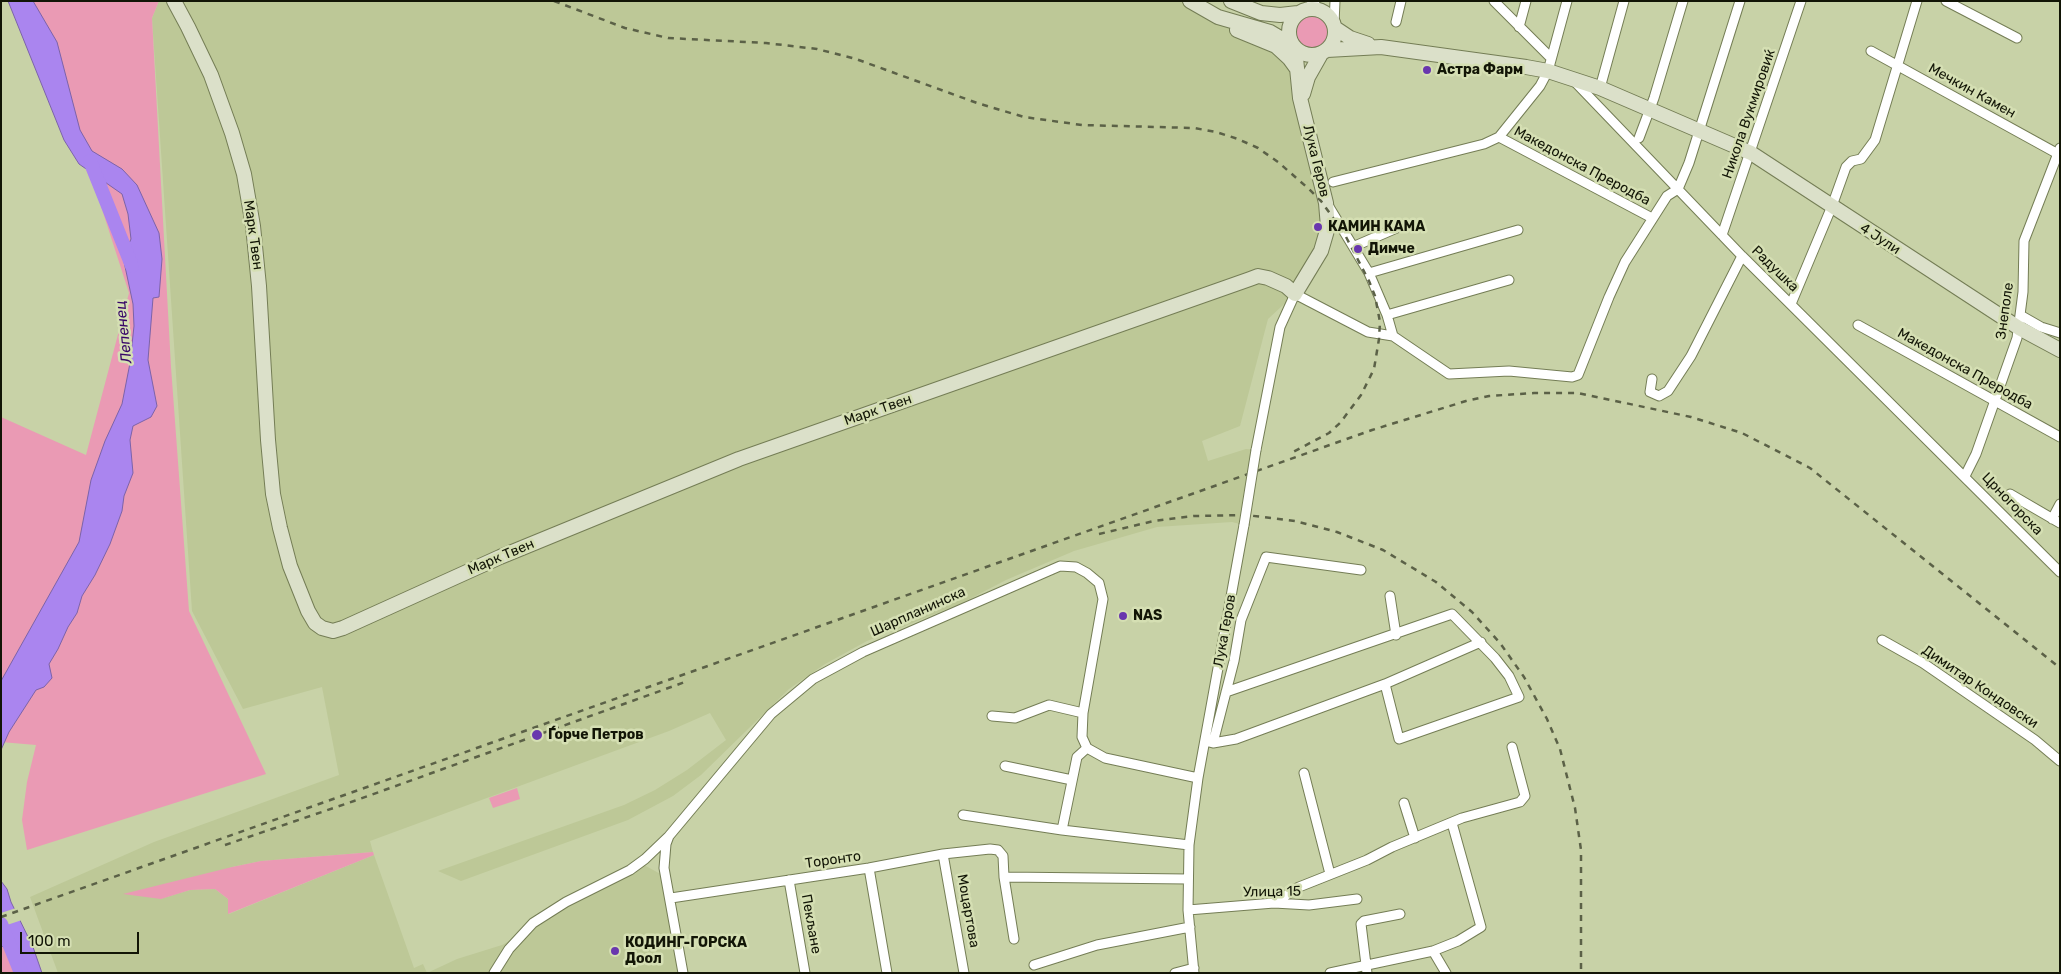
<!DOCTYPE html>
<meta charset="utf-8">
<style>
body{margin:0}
#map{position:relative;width:2061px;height:974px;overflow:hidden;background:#c8d2a7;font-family:Rubik,sans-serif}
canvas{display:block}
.frame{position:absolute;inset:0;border:2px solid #121506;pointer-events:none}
.scale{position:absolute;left:20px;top:932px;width:119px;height:22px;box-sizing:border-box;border:2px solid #121506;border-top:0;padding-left:6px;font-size:15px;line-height:18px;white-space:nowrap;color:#121506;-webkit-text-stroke:4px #d5dfb3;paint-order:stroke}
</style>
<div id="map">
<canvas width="2061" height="974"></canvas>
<div class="frame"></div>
<div class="scale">100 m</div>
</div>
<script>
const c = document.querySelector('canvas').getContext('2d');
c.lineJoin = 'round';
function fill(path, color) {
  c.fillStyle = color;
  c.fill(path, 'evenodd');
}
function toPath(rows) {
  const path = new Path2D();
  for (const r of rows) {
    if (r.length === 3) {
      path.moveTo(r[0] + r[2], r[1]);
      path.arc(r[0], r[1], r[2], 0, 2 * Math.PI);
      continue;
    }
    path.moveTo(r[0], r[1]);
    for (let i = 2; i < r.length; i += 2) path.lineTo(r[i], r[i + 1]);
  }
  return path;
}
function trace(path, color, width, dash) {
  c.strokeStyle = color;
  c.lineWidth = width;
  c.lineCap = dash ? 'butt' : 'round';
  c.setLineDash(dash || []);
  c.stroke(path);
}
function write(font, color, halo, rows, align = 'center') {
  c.font = font + ' Rubik,sans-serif';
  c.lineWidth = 5;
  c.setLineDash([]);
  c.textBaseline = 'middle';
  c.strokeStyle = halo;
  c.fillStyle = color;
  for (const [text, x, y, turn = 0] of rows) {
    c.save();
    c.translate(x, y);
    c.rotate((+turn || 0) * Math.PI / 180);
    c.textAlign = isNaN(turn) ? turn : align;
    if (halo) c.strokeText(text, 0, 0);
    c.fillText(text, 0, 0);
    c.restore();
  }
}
fill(toPath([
 [159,1,1190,1,1289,58,1328,227,1295,294,1268,319,1240,426,1202,441,1208,461,1246,449,1256,450,1244,525,1232,522,1157,527,1074,551,1006,580,960,604,867,641,825,664,789,689,701,775,673,796,628,820,461,881,438,871,624,805,655,790,687,770,726,740,710,713,669,731,370,841,373,852,261,861,232,867,160,899,190,890,215,889,228,899,229,914,374,855,414,968,423,964,427,973,457,959,502,945,522,934,533,923,644,865,666,877,683,973,58,973,30,897,154,842,339,775,322,687,243,709,192,611,152,18]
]), '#bdc897');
fill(toPath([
 [15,1,159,1,152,18,171,367,189,611,266,774,27,850,22,820,27,782,36,745,1,742,1,417,86,455,129,293,100,203],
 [1312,32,17],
 [517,788,520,799,493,808,489,798],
 [373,852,374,855,228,914,228,899,215,889,190,890,161,899,123,894,232,867,261,861],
 [1,946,16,951,26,973,1,973]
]), '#ea9ab4');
const water = toPath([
 [8,1,33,1,57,42,80,130,92,151,122,169,137,185,159,233,162,259,159,297,153,298,148,360,157,406,151,417,133,426,130,440,133,473,124,496,122,511,110,544,95,575,82,596,77,613,68,627,58,649,49,664,52,678,44,687,36,690,9,732,1,750,1,681,79,542,91,480,105,441,122,404,130,363,134,326,133,304,123,257,131,239,128,214,122,194,79,164,64,140,8,1],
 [1,881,7,889,11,902,33,947,42,973,26,973,16,951,1,946,1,881]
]);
fill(water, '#aa85ef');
trace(water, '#7c63a9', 1);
fill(toPath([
 [16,908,22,920,1,927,1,913]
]), '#c8d2a7');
trace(toPath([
 [90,161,132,266],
 [1,924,21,973]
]), '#aa85ef', 14);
const street = toPath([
 [1494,1,1551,58],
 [1946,1,2017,38],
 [1306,10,1315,1],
 [1396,22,1401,1],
 [1334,24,1335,1],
 [1519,27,1526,1],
 [1871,51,2060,155],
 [1575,82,1742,256,2060,572],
 [1600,88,1624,1],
 [1499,137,1652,218],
 [1639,138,1654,98,1683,1],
 [1333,182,1484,144,1499,137,1540,86,1548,71,1567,1],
 [1328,205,1369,273,1387,315,1393,336],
 [1722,235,1801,1],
 [1355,246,1406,224],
 [1369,273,1518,230],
 [1791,304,1832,206,1846,167,1852,161,1861,159,1875,140,1917,1],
 [1387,315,1509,280],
 [2020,315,2041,327,2060,333],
 [1858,325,2060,437],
 [1652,379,1650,392,1659,396,1668,391,1691,356,1742,256],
 [1256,450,1280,327,1295,294,1368,332,1393,336,1449,374,1509,371,1572,377,1578,375,1609,297,1625,262,1667,196,1678,189,1689,163,1740,1],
 [1965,476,1976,454,2017,338,2023,292,2024,241,2060,148],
 [2010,494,2060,523],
 [2052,519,2060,504],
 [1390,596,1396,635],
 [1882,640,1923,663,2035,740,2060,761],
 [1226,692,1452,614,1495,658,1509,676,1519,697,1399,739,1385,684],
 [992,716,1015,718,1049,705,1083,713],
 [1205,741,1213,743,1236,739,1385,684,1481,642],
 [1213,743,1234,661,1241,620,1266,557,1361,570],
 [1005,766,1072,780],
 [1304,773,1330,874],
 [1404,803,1415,838],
 [963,815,1062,830,1077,757,1087,748],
 [1062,830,1189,845],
 [943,854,964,973],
 [869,868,887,973],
 [1004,877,1188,879],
 [789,880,805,973],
 [671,898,869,868,943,854,990,849,998,850,1003,856,1004,877,1014,939],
 [1274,903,1299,887,1367,860,1392,847,1462,818,1520,802,1525,796,1524,792,1512,747],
 [1188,910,1274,903,1309,905,1357,899],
 [1433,951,1446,973],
 [1034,965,1097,945,1190,927],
 [494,973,509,949,533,923,566,902,630,870,645,859,668,837],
 [683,973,664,868,666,844,669,836,771,714,813,679,863,652,1060,566,1076,567,1087,573,1099,583,1103,599,1083,713,1082,737,1087,748,1105,758,1198,778],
 [1175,973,1194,968],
 [1194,973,1188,910,1189,845,1198,778,1244,525],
 [1330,973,1433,951,1458,941,1481,927,1452,823],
 [1367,973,1361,924,1364,921,1400,914]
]);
const secondary = toPath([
 [174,1,188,27,211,75,232,133,244,174,253,226,259,286,268,440,273,494,280,528,290,566,308,611,315,623,322,628,333,631,343,628,500,557,739,459,1250,279,1258,276,1268,278,1286,286,1295,294,1321,251,1328,227,1326,203,1300,98,1295,48],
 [1190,1,1218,17,1270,32,1292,45],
 [1231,1,1261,13,1280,15,1298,13],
 [1312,32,23],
 [1335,28,1350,38,1368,44],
 [1237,30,1276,46,1289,58,1297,69],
 [1327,50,1381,47,1526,67,1548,71,1600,88,1751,153,2019,328,2060,350],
 [1303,94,1308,77,1321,54]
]);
trace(street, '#747d55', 11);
trace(secondary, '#747d55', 16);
trace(street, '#fff', 9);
trace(secondary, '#dbe0c9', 14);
trace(toPath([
 [554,1,625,28,668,38,766,43,817,49,856,59,977,103,1024,117,1082,125,1194,128,1216,132,1238,139,1258,148,1278,162,1309,189,1321,201,1344,233,1369,281,1375,296,1380,322,1379,339,1374,369,1361,395,1340,423,1329,433,1293,452],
 [1099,534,1154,521,1194,516,1246,515,1295,521,1337,532,1383,550,1436,582,1472,612,1500,643,1524,677,1547,719,1560,749,1575,808,1581,850,1581,973],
 [225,845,354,801,685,682],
 [1,917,1372,430,1466,401,1489,396,1534,393,1578,393,1691,417,1742,433,1810,468,2060,668]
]), '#5b6147', 2.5, [6, 6]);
const streetBridge = toPath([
 [1244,525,1256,450]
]);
trace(streetBridge, '#747d55', 11, []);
trace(streetBridge, '#fff', 9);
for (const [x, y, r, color] of [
 [1427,70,5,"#6937ae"],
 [1318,227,5,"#6937ae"],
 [1358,249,5,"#6937ae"],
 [1123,616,5,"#6937ae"],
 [537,735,6,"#6937ae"],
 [615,951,5,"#6937ae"]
]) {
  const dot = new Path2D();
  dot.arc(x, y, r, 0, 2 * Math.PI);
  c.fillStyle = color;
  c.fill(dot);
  trace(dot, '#d5dfb3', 2);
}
write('bold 14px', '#121506', '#d5dfb3', [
 ["Астра Фарм",1437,70],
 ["КАМИН КАМА",1328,227],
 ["Димче",1368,249],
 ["NAS",1133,616],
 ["Ѓорче Петров",548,735],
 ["КОДИНГ-ГОРСКА",625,943],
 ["Доол",625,959]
], 'left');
write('14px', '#121506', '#d5dfb3', [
 ["Мечкин Камен",1972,91,29],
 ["Никола Вукмировиќ",1749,114,-71],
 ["Лука Геров",1316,161,76],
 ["Македонска Преродба",1582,166,28],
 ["Марк Твен",253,235,82],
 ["4 Јули",1880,239,33],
 ["Радушка",1775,269,44],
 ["Знеполе",2005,311,-82],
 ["Македонска Преродба",1965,369,29],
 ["Марк Твен",878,410,-19],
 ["Црногорска",2012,504,46],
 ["Марк Твен",501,557,-23],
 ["Шарпланинска",918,612,-24],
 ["Лука Геров",1225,631,-80],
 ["Димитар Кондовски",1980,687,34],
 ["Торонто",833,860,-8],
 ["Улица 15",1272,892,-1],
 ["Моцартова",968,911,80],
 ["Пекљане",811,924,80]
]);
write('italic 15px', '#370668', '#d5dfb3', [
 ["Лепенец",124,332,-96]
]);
</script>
